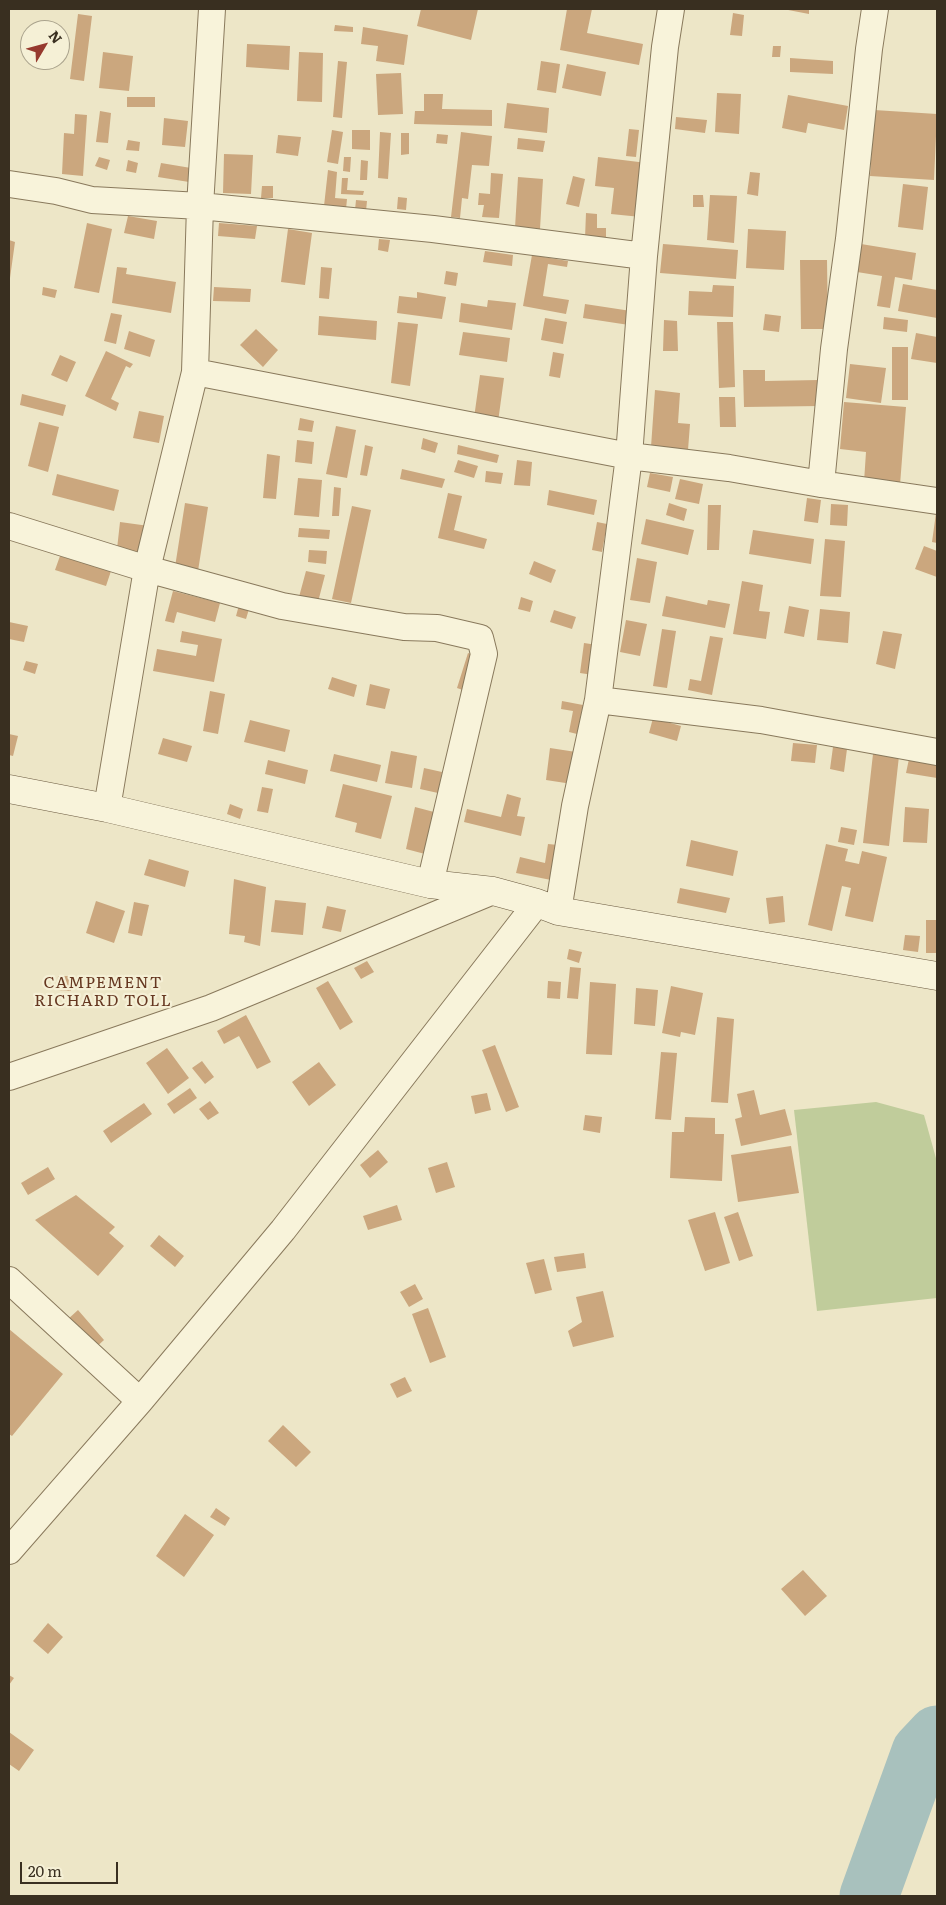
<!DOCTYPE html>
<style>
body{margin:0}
#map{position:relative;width:946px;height:1905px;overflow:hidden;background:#ede6c7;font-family:Literata,serif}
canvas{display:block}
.frame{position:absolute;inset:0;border:10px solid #392f20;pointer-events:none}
.north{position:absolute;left:20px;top:20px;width:50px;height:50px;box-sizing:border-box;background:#f5f0d6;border:1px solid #aaa38d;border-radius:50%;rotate:53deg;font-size:14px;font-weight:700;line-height:20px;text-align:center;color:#392f20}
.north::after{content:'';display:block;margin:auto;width:18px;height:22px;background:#96392e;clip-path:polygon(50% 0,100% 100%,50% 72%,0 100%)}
.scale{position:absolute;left:20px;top:1862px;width:98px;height:22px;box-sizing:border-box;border:2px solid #392f20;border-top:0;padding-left:6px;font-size:15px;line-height:18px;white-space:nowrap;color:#392f20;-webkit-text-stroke:4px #f5f0d6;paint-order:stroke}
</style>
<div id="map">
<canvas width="946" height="1905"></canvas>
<div class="frame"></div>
<div class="north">N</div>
<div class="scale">20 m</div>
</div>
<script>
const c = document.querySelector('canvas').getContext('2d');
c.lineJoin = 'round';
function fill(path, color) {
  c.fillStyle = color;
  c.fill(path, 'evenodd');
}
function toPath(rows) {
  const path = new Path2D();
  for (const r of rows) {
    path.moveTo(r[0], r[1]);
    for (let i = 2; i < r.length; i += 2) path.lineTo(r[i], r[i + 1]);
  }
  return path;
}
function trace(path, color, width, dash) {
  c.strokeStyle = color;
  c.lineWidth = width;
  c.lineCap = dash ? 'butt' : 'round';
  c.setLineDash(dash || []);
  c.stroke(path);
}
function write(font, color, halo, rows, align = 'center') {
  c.font = font + ' Literata,serif';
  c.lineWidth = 4.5;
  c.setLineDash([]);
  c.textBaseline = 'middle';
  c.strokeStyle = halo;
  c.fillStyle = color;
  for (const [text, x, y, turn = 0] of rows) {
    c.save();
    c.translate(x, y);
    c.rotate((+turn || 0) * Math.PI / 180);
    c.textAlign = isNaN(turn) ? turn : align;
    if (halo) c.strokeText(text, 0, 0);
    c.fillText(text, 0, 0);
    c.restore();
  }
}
fill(toPath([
 [876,1102,924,1115,937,1162,937,1298,817,1311,794,1110]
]), '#c0cc9b');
trace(toPath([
 [869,1896,921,1752,937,1735]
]), '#a8c1bd', 59);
fill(toPath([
 [421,9,478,9,471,40,417,26],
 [567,9,592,9,587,33,643,44,639,65,560,50],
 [783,9,809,9,809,14],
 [733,13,744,15,742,36,730,35],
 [78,14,92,16,84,81,70,79],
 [335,25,353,27,353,32,334,31],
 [363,27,408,35,404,65,376,61,378,46,361,44],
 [247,44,290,46,289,70,246,67],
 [773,46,781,46,780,57,772,57],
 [103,52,133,56,129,91,99,88],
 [299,52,323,53,322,102,297,101],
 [790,58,833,61,833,74,790,72],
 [338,61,347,62,342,118,333,117],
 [541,61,560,64,556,93,537,90],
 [567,64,606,72,601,96,562,88],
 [401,73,403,114,378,115,376,74],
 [717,93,741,94,739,134,715,132],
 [424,94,443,94,442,109,492,110,492,126,414,124,415,111,424,111],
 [788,95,848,106,844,130,808,123,806,133,782,128],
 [127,97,155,97,155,107,127,107],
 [507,103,549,108,547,133,504,128],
 [874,110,937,114,934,180,870,176],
 [100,111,111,113,108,143,96,142],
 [75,114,87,115,83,176,62,174,64,133,74,134],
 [676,117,707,120,705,133,675,129],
 [164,118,188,121,185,147,162,145],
 [629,129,639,130,636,157,626,156],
 [332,130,343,132,338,164,327,162],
 [352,130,370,130,370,150,352,149],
 [380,132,391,133,388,179,378,178],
 [461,132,492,136,489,166,472,165,468,199,462,198,460,218,451,217],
 [401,133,409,133,409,154,401,155],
 [437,134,448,135,447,144,436,143],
 [278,135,301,137,298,156,276,153],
 [518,138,545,141,543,152,517,149],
 [128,140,140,142,139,151,126,150],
 [224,154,253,155,251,194,223,193],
 [99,157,110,160,107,170,95,166],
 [344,157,351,157,350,172,343,171],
 [598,157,647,163,641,217,611,214,614,188,595,186],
 [128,160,138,163,136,173,126,171],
 [361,160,368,161,367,180,360,180],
 [161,163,191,168,189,182,158,177],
 [328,170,337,172,335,198,347,199,346,209,324,206],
 [750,172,760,173,758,196,747,194],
 [491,173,503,174,499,218,482,217,484,205,478,205,479,193,490,194],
 [573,176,585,179,579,207,566,204],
 [518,177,543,179,540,229,515,228],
 [342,178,348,178,347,190,364,191,363,195,341,194],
 [903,184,928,187,923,230,898,227],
 [262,186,273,186,273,198,261,198],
 [693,195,703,195,704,207,693,207],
 [710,195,737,196,734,243,707,240],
 [398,197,407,198,406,210,397,209],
 [356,200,367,201,366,211,355,210],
 [586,213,597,214,597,228,606,228,606,239,585,238],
 [128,216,157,221,154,239,124,233],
 [87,223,112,229,99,293,74,288],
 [219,223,257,226,255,239,218,236],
 [288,229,312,233,305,285,281,282],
 [748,229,786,231,784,270,746,268],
 [379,239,390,240,388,252,378,250],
 [9,240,15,242,10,278,9,278],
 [663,244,738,250,736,279,660,273],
 [861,244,916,253,912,280,895,277,890,308,877,306,882,276,857,272],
 [485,251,513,255,512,266,483,262],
 [532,255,568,261,567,267,548,264,543,296,569,300,566,314,523,306],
 [800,260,827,260,828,329,801,329],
 [117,267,127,268,126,274,176,282,171,313,112,303],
 [321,267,332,268,329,299,319,298],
 [446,271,458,273,456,286,444,284],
 [903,284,937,290,937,318,898,311],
 [713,285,734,286,733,317,688,315,689,291,712,292],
 [43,287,57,290,55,298,42,295],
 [214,287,251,289,250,302,213,301],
 [417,292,446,297,442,319,397,313,399,296,417,298],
 [488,300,516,303,512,330,459,322,461,303,487,307],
 [585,304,631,311,629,325,583,318],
 [111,313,122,315,116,344,104,341],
 [765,314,781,316,779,332,763,330],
 [319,316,377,321,376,340,318,335],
 [884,317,908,320,907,332,883,329],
 [545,318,567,322,563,344,541,340],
 [664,320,677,321,678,351,663,351],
 [398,322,418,324,410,386,391,383],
 [717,322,733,322,735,387,719,388],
 [256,329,278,350,263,367,240,345],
 [129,331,155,340,150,357,124,349],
 [463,332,510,338,507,362,459,355],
 [916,333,937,337,937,363,911,359],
 [892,347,908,347,908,400,892,400],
 [106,351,133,364,130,368,126,366,111,399,119,403,116,411,85,396],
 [553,352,564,354,560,378,549,376],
 [60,355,76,362,67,382,51,375],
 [850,364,886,368,881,403,846,398],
 [743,370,765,370,765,381,819,380,820,406,744,407],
 [480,375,504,378,498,422,474,418],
 [655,390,680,393,678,423,690,424,688,450,651,447],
 [22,394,66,405,63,416,20,405],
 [719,397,735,397,736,427,720,427],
 [844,402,906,407,900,485,864,482,866,452,840,449],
 [139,411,164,416,159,443,133,438],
 [300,418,314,421,312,432,298,430],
 [39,422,59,427,48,472,28,466],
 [336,426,356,430,347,478,326,474],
 [423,438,438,443,435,453,421,449],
 [297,440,314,442,312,464,295,462],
 [365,445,373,447,367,476,360,475],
 [458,445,499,455,497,463,457,454],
 [267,454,280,456,276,499,263,498],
 [458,460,478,466,474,478,454,472],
 [517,460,532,462,530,486,514,485],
 [402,469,445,479,442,488,400,479],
 [486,471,503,473,501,484,485,482],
 [650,473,673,477,670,492,647,487],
 [57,474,119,490,114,511,52,495],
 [298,478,322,480,319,517,294,515],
 [680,479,703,484,699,504,675,499],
 [334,487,341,488,339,516,332,516],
 [549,490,597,500,594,515,547,505],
 [448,493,462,496,454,530,487,539,484,549,438,538],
 [807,498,821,500,818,523,804,521],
 [185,503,208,507,198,571,175,567],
 [669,503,687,509,684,521,666,515],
 [831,504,848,505,847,526,830,525],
 [708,505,721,505,719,550,707,550],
 [352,506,371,510,351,603,332,599],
 [936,513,937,513,937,543,932,542],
 [646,519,694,530,688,555,641,544],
 [120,522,149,526,146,553,117,549],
 [597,522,607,524,602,552,592,550],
 [299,528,330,530,329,539,298,537],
 [753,530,814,539,811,564,749,554],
 [825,539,845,541,841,597,820,596],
 [924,546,937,551,937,577,915,569],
 [309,550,327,551,326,564,308,562],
 [60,556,111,571,106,586,55,570],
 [637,558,657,562,650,603,630,600],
 [534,561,556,570,551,583,529,574],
 [306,571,325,575,318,602,299,597],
 [742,581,763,585,759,611,770,612,766,639,733,634],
 [173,591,220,603,215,622,177,612,174,623,165,621],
 [666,596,707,605,708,600,730,604,725,628,662,616],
 [521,597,533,601,530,612,518,609],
 [239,605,249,609,246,619,236,616],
 [789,606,809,610,804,637,784,633],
 [820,609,850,612,848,643,817,640],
 [554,610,576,617,572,629,550,622],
 [626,620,647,624,640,656,620,652],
 [9,622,28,626,24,642,9,639],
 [662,629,676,631,667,688,653,686],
 [182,631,222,639,214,682,153,671,157,649,196,656,198,645,180,642],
 [883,631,902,634,895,669,876,664],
 [710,636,723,638,712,695,688,690,690,679,701,681],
 [584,643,597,645,593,675,580,673],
 [468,653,492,662,480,696,457,688],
 [26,661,38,664,35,674,23,670],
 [332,677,357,685,354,697,328,689],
 [370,684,390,689,385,709,366,705],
 [210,691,225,694,218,734,203,731],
 [562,701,583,705,577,734,569,732,573,711,561,709],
 [653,718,681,726,677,741,649,733],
 [250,720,290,730,285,752,244,742],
 [9,734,18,736,13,756,9,755],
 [163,738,192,746,187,762,158,754],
 [793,743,817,745,815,763,791,761],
 [833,747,847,749,844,772,830,769],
 [550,748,576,752,572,784,546,780],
 [391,751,417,756,412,788,385,783],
 [334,754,381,765,377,782,330,771],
 [873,754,899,756,889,846,863,843],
 [909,759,937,764,937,778,906,773],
 [268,760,308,770,305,784,265,774],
 [424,768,442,772,438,793,420,789],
 [343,784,392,796,381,839,355,832,357,823,335,817],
 [262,787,273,789,268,813,257,811],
 [507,794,521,798,517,816,525,817,521,836,464,822,467,809,501,817],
 [230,804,243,809,240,819,227,814],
 [415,807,434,812,425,854,406,849],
 [905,807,929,809,927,843,903,842],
 [841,827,857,830,854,845,838,842],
 [691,840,738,851,733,876,686,866],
 [548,844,558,845,551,880,516,873,520,857,545,863],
 [826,844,848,849,845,861,859,864,862,851,887,857,873,922,845,916,851,888,842,886,832,931,808,925],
 [149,859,189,871,185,887,144,875],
 [234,879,266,887,260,946,244,942,245,936,229,934],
 [680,888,730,898,726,913,677,903],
 [783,896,785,922,769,924,766,898],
 [275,900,306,903,303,935,271,932],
 [96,901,125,911,114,943,86,933],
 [134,902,149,905,142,936,128,933],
 [327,906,346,910,341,932,322,928],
 [926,920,937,920,937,953,926,953],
 [905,935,920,936,918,952,903,950],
 [569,949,582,952,579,963,567,959],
 [367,961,374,972,361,979,354,968],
 [570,967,581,968,578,999,567,998],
 [58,976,72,976,71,991,57,990],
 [328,981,353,1022,340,1030,316,988],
 [548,981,561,982,560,999,547,998],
 [590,982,616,984,612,1055,586,1054],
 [671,986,703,993,695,1035,681,1032,680,1037,662,1033],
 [636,988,658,990,655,1026,634,1024],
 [246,1015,271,1062,257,1069,239,1036,224,1044,217,1031],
 [717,1017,734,1019,728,1103,711,1102],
 [495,1045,519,1107,506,1112,482,1050],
 [167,1048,189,1078,168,1094,146,1063],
 [661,1052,677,1053,671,1120,655,1119],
 [202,1061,214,1077,205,1084,192,1068],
 [319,1062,336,1085,309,1106,292,1082],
 [190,1088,197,1098,174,1114,167,1104],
 [754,1090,760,1115,785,1109,792,1135,741,1146,735,1119,742,1117,737,1094],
 [487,1093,491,1110,475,1114,471,1096],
 [210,1101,219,1113,208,1120,199,1109],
 [144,1103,152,1114,111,1143,103,1131],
 [585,1115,602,1117,600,1133,583,1130],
 [685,1117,715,1118,715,1134,724,1134,722,1181,670,1178,672,1132,684,1132],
 [791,1146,799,1193,738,1202,731,1155],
 [378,1150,388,1162,370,1178,360,1165],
 [447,1162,455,1187,436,1193,428,1168],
 [48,1167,55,1179,28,1195,21,1183],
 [76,1195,115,1227,109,1233,124,1246,98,1276,35,1220],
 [397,1205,402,1220,368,1230,363,1216],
 [715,1212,730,1263,705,1271,688,1220],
 [738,1212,753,1256,739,1261,724,1217],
 [159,1235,184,1256,175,1267,150,1246],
 [584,1253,586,1268,557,1272,554,1257],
 [544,1259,552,1290,535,1294,526,1263],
 [415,1284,423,1299,409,1307,400,1292],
 [603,1291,614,1337,573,1347,568,1331,582,1322,576,1297],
 [428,1308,446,1357,430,1363,412,1314],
 [78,1310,104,1340,93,1350,67,1320],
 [9,1329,63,1374,12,1436,9,1434],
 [405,1377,412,1391,397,1398,390,1384],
 [283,1425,311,1452,296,1467,268,1441],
 [216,1508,230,1518,225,1526,210,1517],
 [185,1514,214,1535,184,1577,156,1556],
 [803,1570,827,1596,805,1616,781,1589],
 [48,1623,63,1637,48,1654,33,1641],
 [9,1675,14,1678,9,1685],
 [9,1732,34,1750,19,1771,9,1764]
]), '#cba77e');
const street = toPath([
 [9,184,56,191,92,200,200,206,433,229,644,256],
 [195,372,629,456,729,468,821,484,937,501],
 [821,484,834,349,849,239,869,49,875,9],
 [9,526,147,569,282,606,404,627,437,628,480,638,484,654,430,884],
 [598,700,761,720,937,752],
 [107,808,147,569,195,372,200,206,212,9],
 [558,911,575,806,598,700,629,456,644,256,665,47,671,9],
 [9,1077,211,1008,493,891],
 [9,1280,140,1401],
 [9,1551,140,1401,283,1230,537,903]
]);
const secondary = toPath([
 [9,789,107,808,430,884,493,891,537,903,558,911,937,976]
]);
trace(street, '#89795c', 28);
trace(secondary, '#6b5a40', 29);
trace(street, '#f8f3da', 26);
trace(secondary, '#f8f3da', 28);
c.letterSpacing = '1px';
write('16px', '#653720', '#f5f0d6', [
 ["CAMPEMENT",103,983],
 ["RICHARD TOLL",103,1001]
]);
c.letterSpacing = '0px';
</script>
